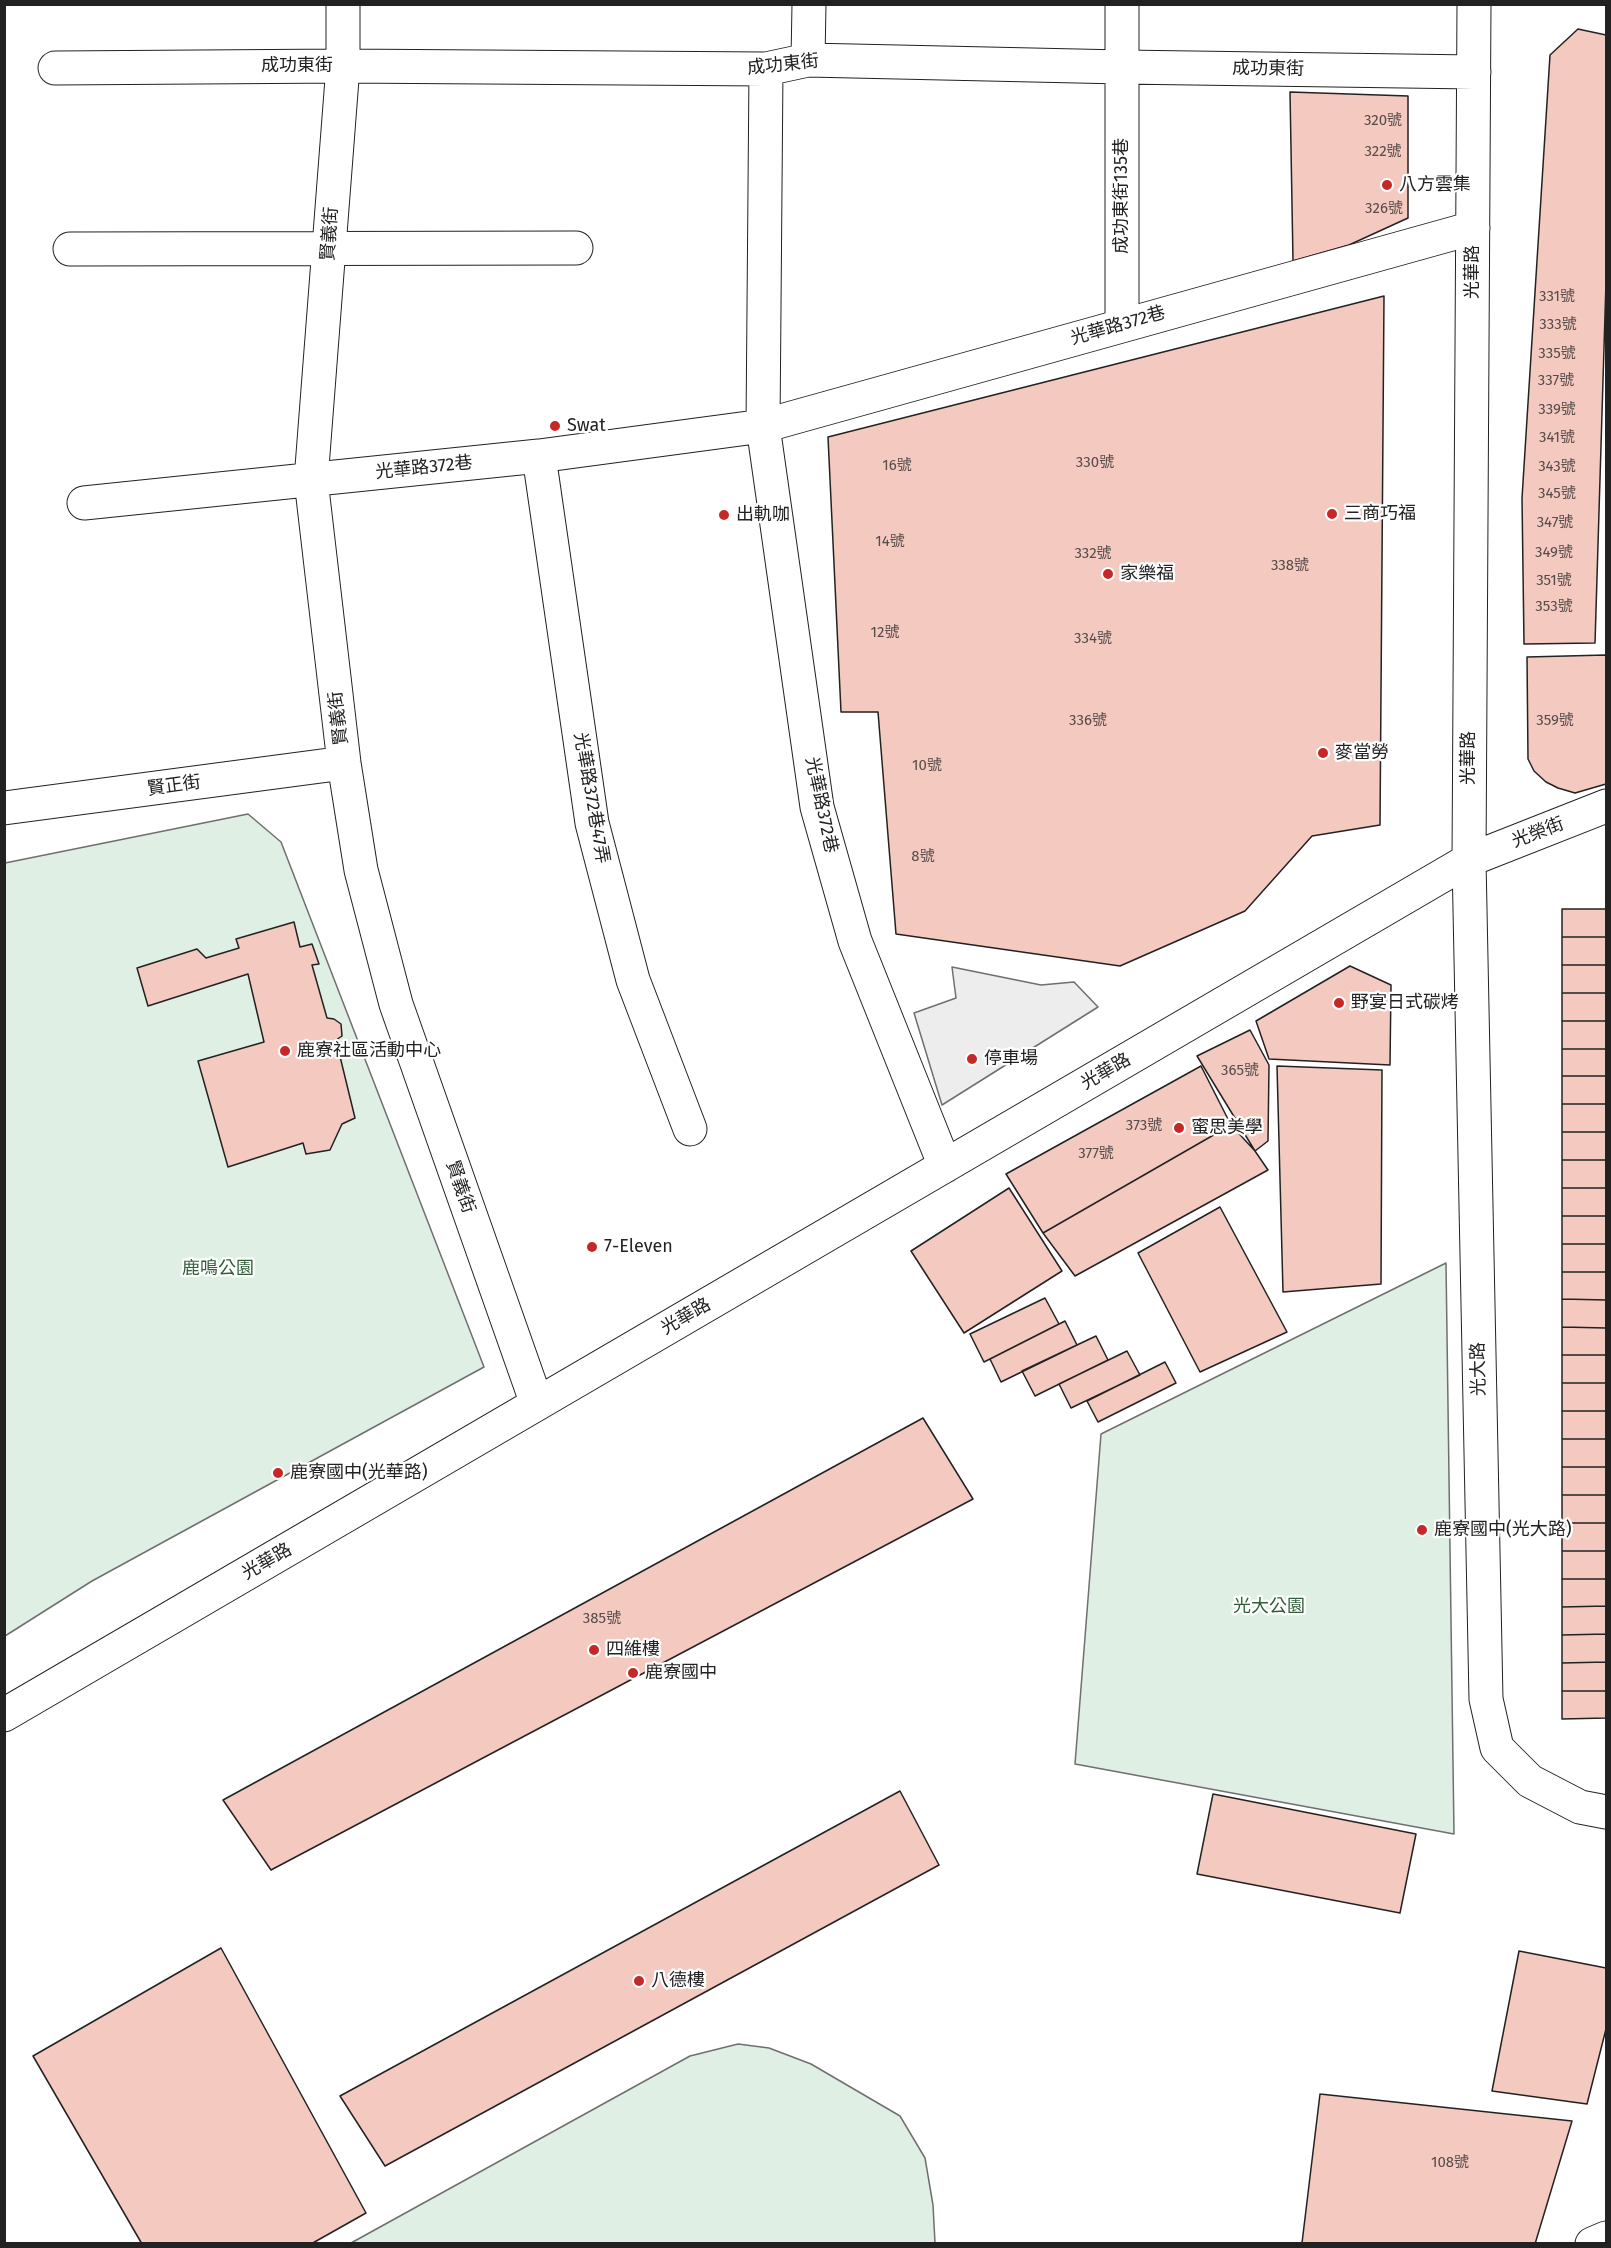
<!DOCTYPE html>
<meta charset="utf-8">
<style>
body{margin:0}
#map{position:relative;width:1611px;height:2248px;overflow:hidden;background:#fff;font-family:"Fira Sans",sans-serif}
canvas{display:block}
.frame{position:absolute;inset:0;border:6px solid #222;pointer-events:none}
</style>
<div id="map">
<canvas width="1611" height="2248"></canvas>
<div class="frame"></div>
</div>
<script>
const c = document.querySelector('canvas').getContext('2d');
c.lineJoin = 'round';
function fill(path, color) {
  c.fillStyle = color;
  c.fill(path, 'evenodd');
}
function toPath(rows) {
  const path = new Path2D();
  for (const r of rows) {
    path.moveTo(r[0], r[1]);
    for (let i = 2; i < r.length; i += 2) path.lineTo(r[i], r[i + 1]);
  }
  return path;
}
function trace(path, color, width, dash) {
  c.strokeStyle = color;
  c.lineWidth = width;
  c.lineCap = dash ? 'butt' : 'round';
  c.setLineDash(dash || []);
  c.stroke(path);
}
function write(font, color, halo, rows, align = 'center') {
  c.font = font + ' "Fira Sans","Noto Sans TC",sans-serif';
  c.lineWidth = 4.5;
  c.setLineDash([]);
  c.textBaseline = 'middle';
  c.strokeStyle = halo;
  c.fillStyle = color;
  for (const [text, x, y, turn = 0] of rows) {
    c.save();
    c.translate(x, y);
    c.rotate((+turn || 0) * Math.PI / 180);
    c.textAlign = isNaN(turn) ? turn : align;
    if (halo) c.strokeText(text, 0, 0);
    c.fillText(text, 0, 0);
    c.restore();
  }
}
const green = toPath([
 [248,814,281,842,484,1367,92,1581,5,1636,5,863,248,814],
 [1446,1263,1454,1834,1075,1764,1101,1434,1446,1263],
 [738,2044,769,2048,811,2064,900,2116,925,2158,933,2205,935,2243,351,2243,690,2056,738,2044]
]);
fill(green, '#e0efe3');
trace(green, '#6f6f6f', 1.5);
const parking = toPath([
 [952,967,1041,985,1074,982,1098,1007,942,1105,914,1013,956,998,952,967]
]);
fill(parking, '#ededed');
trace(parking, '#6f6f6f', 1.5);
const building = toPath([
 [1578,29,1606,35,1606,282,1595,643,1524,644,1522,498,1550,55,1578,29],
 [1290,92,1408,96,1408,218,1349,245,1293,261,1290,92],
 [1384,296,1380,825,1312,836,1245,911,1120,966,896,934,878,712,841,712,828,437,1384,296],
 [1606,655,1606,784,1575,793,1558,788,1546,782,1534,771,1528,759,1527,657,1606,655],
 [1562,909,1606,909,1606,937,1562,937,1562,909],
 [294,922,300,947,312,944,319,964,312,965,327,1018,334,1019,341,1024,342,1036,336,1040,355,1118,342,1124,330,1150,306,1154,303,1143,228,1167,198,1061,264,1042,248,974,148,1006,137,968,197,949,206,958,239,948,236,939,294,922],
 [1562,937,1606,937,1606,965,1562,965,1562,937],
 [1562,965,1606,965,1606,993,1562,993,1562,965],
 [1350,966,1391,985,1390,1065,1269,1059,1256,1021,1350,966],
 [1562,993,1606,993,1606,1021,1562,1021,1562,993],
 [1562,1021,1606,1021,1606,1049,1562,1049,1562,1021],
 [1250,1030,1269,1065,1268,1141,1255,1151,1197,1056,1250,1030],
 [1562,1049,1606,1049,1606,1076,1562,1076,1562,1049],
 [1201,1066,1231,1125,1043,1233,1006,1174,1201,1066],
 [1277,1066,1382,1070,1381,1284,1283,1292,1277,1066],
 [1562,1076,1606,1076,1606,1104,1562,1104,1562,1076],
 [1562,1104,1606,1104,1606,1132,1562,1132,1562,1104],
 [1231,1125,1255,1151,1268,1170,1075,1276,1043,1233,1231,1125],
 [1562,1132,1606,1132,1606,1160,1562,1160,1562,1132],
 [1562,1160,1606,1160,1606,1188,1562,1188,1562,1160],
 [1009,1188,1062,1271,964,1333,911,1251,1009,1188],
 [1562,1188,1606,1188,1606,1216,1562,1216,1562,1188],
 [1220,1207,1287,1332,1200,1372,1138,1253,1220,1207],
 [1562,1216,1606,1216,1606,1244,1562,1244,1562,1216],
 [1562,1244,1606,1244,1606,1272,1562,1272,1562,1244],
 [1562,1272,1606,1272,1606,1300,1562,1299,1562,1272],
 [1045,1298,1059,1324,984,1362,970,1334,1045,1298],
 [1562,1299,1606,1300,1606,1328,1562,1327,1562,1299],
 [1065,1321,1077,1345,1001,1382,990,1359,1065,1321],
 [1562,1327,1606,1328,1606,1355,1562,1355,1562,1327],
 [1096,1336,1108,1360,1035,1396,1022,1371,1096,1336],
 [1127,1351,1140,1375,1071,1408,1059,1384,1127,1351],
 [1562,1355,1606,1355,1606,1383,1562,1383,1562,1355],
 [1165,1362,1176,1383,1098,1422,1087,1401,1165,1362],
 [1562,1383,1606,1383,1606,1411,1562,1411,1562,1383],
 [1562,1411,1606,1411,1606,1439,1562,1439,1562,1411],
 [923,1418,973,1499,271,1870,223,1800,923,1418],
 [1562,1439,1606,1439,1606,1467,1562,1467,1562,1439],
 [1562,1467,1606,1467,1606,1495,1562,1495,1562,1467],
 [1562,1495,1606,1495,1606,1523,1562,1523,1562,1495],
 [1562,1523,1606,1523,1606,1551,1562,1551,1562,1523],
 [1562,1551,1606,1551,1606,1579,1562,1579,1562,1551],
 [1562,1579,1606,1579,1606,1606,1562,1607,1562,1579],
 [1606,1606,1606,1634,1562,1635,1562,1607,1606,1606],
 [1606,1634,1606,1662,1562,1663,1562,1635,1606,1634],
 [1606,1662,1606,1691,1562,1691,1562,1663,1606,1662],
 [1562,1691,1606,1691,1606,1718,1562,1719,1562,1691],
 [900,1791,939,1865,385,2166,340,2096,900,1791],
 [1213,1794,1416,1834,1400,1913,1197,1874,1213,1794],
 [221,1948,366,2213,311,2244,142,2244,33,2056,221,1948],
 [1519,1951,1606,1968,1606,2029,1587,2104,1492,2091,1519,1951],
 [1320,2094,1572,2121,1535,2244,1302,2243,1320,2094]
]);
fill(building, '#f3c9c0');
trace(building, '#222', 1.5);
const minor = toPath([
 [343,4,343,66,311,480,344,763,361,870,396,1004,537,1404],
 [1474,4,1469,860,1486,1699,1497,1748,1530,1781,1580,1807,1606,1812],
 [808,60,809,4],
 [55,68,343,66,766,69,808,60,1122,67,1474,72],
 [766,69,763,426,817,807,855,941,945,1166],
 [70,249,576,248],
 [1122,325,1122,4],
 [539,456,592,823,633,980,690,1129],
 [84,503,539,456,763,426,1473,228],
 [4,808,344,763],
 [4,1715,1469,860,1606,806],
 [1592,2244,1606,2238]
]);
trace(minor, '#222', 35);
trace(minor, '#fff', 33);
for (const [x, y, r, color] of [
 [1387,185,6,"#c62828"],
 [555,426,6,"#c62828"],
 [1332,514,6,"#c62828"],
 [724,515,6,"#c62828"],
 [1108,574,6,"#c62828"],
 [1323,753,6,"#c62828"],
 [1339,1003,6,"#c62828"],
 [285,1051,6,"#c62828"],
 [972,1059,6,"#c62828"],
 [1179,1128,6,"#c62828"],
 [592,1247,6,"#c62828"],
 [278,1473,6,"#c62828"],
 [1422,1530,6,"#c62828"],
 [594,1650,6,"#c62828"],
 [633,1673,6,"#c62828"],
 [639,1981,6,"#c62828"]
]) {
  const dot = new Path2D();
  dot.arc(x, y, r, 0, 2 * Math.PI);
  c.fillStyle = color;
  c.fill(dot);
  trace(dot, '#fff', 2);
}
write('15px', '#564c4a', null, [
 ["320號",1383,121],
 ["322號",1383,152],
 ["326號",1384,209],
 ["331號",1557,297],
 ["333號",1558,325],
 ["335號",1557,354],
 ["337號",1556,381],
 ["339號",1557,410],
 ["341號",1557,438],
 ["330號",1095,463],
 ["16號",897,466],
 ["343號",1557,467],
 ["345號",1557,494],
 ["347號",1555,523],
 ["14號",890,542],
 ["349號",1554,553],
 ["332號",1093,554],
 ["338號",1290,566],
 ["351號",1554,581],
 ["353號",1554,607],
 ["12號",885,633],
 ["334號",1093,639],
 ["336號",1088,721],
 ["359號",1555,721],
 ["10號",927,766],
 ["8號",923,857],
 ["365號",1240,1071],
 ["373號",1144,1126],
 ["377號",1096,1154],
 ["385號",602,1619],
 ["108號",1450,2163]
]);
write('18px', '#222', '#fff', [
 ["成功東街",783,65,-6],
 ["成功東街",297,66],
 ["成功東街",1268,69,1],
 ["成功東街135巷",1122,196,-90],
 ["賢義街",330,234,-86],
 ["光華路",1473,272,-90],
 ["光華路372巷",1118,326,-16],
 ["光華路372巷",424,468,-6],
 ["賢義街",339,718,-97],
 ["光華路",1469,758,-90],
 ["賢正街",174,786,-8],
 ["光華路372巷47弄",591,798,80],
 ["光華路372巷",821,805,78],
 ["光榮街",1538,833,-21],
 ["光華路",1106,1072,-30],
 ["賢義街",460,1187,71],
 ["光華路",686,1317,-30],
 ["光大路",1479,1369,-91],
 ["光華路",267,1562,-30]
]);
write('18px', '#222', '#fff', [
 ["八方雲集",1399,185],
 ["Swat",567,426],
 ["三商巧福",1344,514],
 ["出軌咖",736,515],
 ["家樂福",1120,574],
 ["麥當勞",1335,753],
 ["野宴日式碳烤",1351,1003],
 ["鹿寮社區活動中心",297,1051],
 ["停車場",984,1059],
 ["蜜思美學",1191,1128],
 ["7-Eleven",604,1247],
 ["鹿寮國中(光華路)",290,1473],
 ["鹿寮國中(光大路)",1434,1530],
 ["四維樓",606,1650],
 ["鹿寮國中",645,1673],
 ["八德樓",651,1981]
], 'left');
write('18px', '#2f5e38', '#fff', [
 ["鹿鳴公園",218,1269],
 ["光大公園",1269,1607]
]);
</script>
